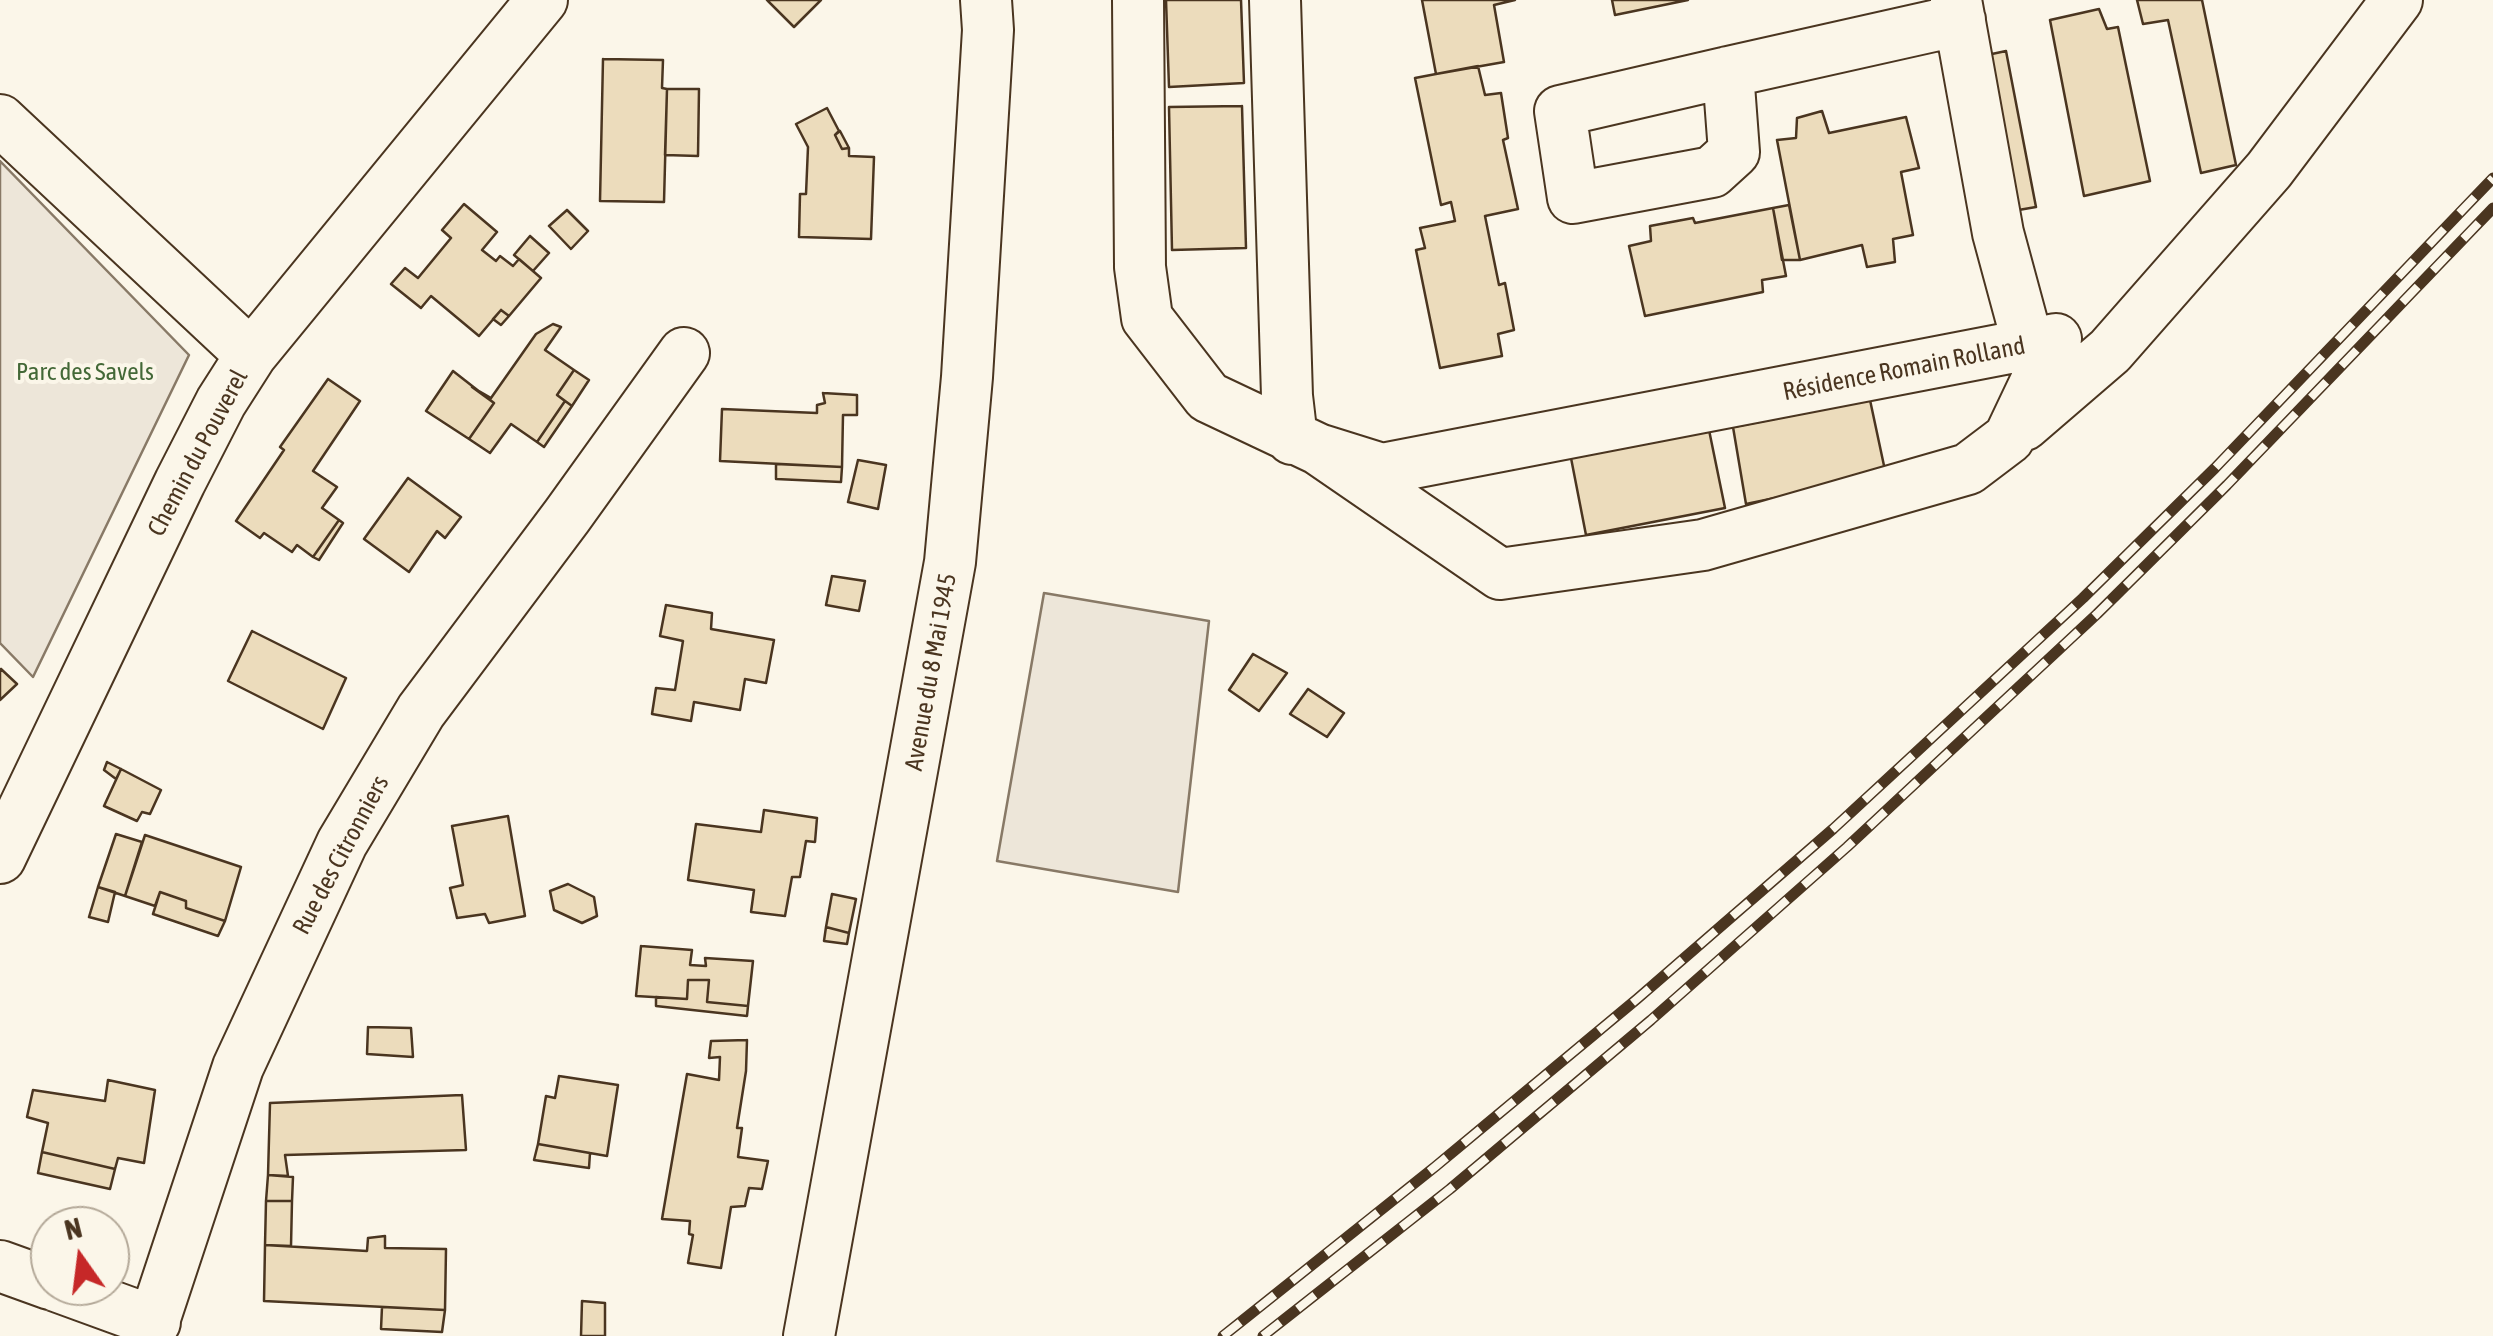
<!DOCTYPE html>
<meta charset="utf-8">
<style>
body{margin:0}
#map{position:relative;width:2493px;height:1336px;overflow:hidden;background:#fbf6e9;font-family:"Asap Condensed",sans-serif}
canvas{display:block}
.north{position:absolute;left:30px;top:1206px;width:100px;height:100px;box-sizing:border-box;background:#fbf6e9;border:2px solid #b4a999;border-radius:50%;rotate:346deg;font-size:28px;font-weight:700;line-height:40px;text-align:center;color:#4a3520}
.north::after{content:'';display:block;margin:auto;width:35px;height:45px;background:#c62828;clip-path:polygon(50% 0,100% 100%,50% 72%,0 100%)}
</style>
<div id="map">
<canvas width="2493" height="1336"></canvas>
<div class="north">N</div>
</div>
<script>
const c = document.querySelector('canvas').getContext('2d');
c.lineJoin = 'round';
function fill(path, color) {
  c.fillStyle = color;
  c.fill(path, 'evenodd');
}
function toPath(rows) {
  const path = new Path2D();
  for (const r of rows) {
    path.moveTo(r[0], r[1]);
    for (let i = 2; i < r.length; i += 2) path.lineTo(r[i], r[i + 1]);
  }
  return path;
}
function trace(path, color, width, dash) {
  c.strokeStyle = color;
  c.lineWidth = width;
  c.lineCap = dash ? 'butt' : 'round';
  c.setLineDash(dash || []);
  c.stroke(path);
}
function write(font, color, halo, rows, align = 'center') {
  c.font = font + ' "Asap Condensed",sans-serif';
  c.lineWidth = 8;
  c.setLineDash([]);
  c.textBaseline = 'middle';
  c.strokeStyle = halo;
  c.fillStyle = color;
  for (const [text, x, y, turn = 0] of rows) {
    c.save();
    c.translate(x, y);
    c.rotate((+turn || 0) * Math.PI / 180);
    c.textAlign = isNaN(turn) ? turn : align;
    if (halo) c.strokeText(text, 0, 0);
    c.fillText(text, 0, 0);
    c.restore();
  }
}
const green = toPath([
 [0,161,189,355,33,677,0,643,0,161],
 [1044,593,1209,621,1178,892,997,861,1044,593]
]);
fill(green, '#ede6d9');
trace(green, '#887966', 2.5);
const building = toPath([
 [767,0,821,0,794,27,767,0],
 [1166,0,1241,0,1244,83,1169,87,1166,0],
 [1422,0,1515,0,1494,5,1504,62,1436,74,1422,0],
 [1612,0,1688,0,1615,15,1612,0],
 [2137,0,2202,0,2236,165,2201,173,2168,20,2143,24,2137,0],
 [2099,9,2107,29,2118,27,2150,181,2084,196,2050,20,2099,9],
 [2006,51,2036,207,2001,213,1973,58,2006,51],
 [603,59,663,60,662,88,667,89,664,202,600,201,603,59],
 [1478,66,1485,95,1501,93,1508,138,1503,140,1518,209,1485,216,1499,285,1505,283,1514,330,1498,334,1502,356,1440,368,1416,250,1425,248,1420,228,1455,221,1451,202,1441,205,1415,78,1478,66],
 [667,89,699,89,698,156,665,155,667,89],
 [1242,106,1246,248,1172,250,1169,107,1242,106],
 [827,108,839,131,835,135,842,149,849,148,849,156,874,157,871,239,799,237,800,194,806,194,808,147,796,124,827,108],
 [1822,111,1829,133,1906,117,1919,168,1901,172,1913,235,1893,239,1895,262,1867,267,1862,245,1800,260,1777,140,1796,138,1797,118,1822,111],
 [840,131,849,148,842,149,835,135,840,131],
 [464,204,497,232,482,250,496,261,500,256,513,266,519,259,541,278,509,316,501,310,479,336,431,296,421,308,391,284,405,268,418,278,451,238,442,230,464,204],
 [1789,205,1800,260,1782,260,1773,208,1789,205],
 [1773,208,1786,276,1762,280,1763,292,1645,316,1629,246,1651,241,1650,226,1693,218,1695,223,1773,208],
 [567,210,588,231,571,249,549,226,567,210],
 [530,236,549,253,533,271,514,255,530,236],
 [501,310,509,316,501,325,493,319,501,310],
 [553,324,561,327,545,350,574,370,557,395,565,401,537,442,511,424,490,453,469,439,494,403,472,387,491,398,536,334,553,324],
 [574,370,589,380,572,406,557,395,574,370],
 [453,371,494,403,469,439,426,411,453,371],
 [328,379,360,401,313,471,337,487,322,508,339,520,313,557,297,545,292,552,264,533,260,538,236,521,284,450,280,447,328,379],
 [823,393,857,395,857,415,843,415,842,467,720,461,722,409,817,413,817,405,825,403,823,393],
 [1870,400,1886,475,1746,504,1733,427,1870,400],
 [565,401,572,406,544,447,537,442,565,401],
 [1709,430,1725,508,1586,535,1571,458,1709,430],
 [858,460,886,465,878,509,848,502,858,460],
 [776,464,842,467,841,482,776,479,776,464],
 [408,478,461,517,445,538,437,531,409,572,364,539,408,478],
 [339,520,343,523,319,560,313,557,339,520],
 [832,576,865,581,859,611,826,605,832,576],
 [666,605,712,613,711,629,774,640,766,683,745,679,740,710,694,702,691,721,652,714,656,688,675,690,683,641,660,636,666,605],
 [252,631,346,678,323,729,228,681,252,631],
 [1253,654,1287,673,1259,711,1229,690,1253,654],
 [1,669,17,684,0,700,0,670,1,669],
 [1308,689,1344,713,1327,737,1290,714,1308,689],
 [107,762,121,769,116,779,104,770,107,762],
 [121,769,161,790,150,814,142,812,137,821,104,806,121,769],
 [764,810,817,818,815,842,806,841,800,877,792,877,785,916,751,912,754,890,688,880,696,824,761,832,764,810],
 [508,816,525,916,489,923,485,914,457,918,450,888,463,885,452,826,508,816],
 [116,834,142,842,125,896,98,887,116,834],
 [145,835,241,867,225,921,186,908,186,901,160,892,155,906,125,896,145,835],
 [568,884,594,897,597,916,582,923,554,910,550,891,568,884],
 [98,887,115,892,108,922,89,917,98,887],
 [160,892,186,901,186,908,225,921,218,936,153,914,160,892],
 [832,894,856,899,849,933,826,927,832,894],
 [826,927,849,933,847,944,824,941,826,927],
 [641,946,692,950,690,965,706,966,705,958,753,961,748,1006,707,1002,709,980,688,980,687,999,636,996,641,946],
 [688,980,709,980,707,1002,748,1006,747,1016,656,1006,656,997,687,999,688,980],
 [368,1027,411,1028,413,1057,367,1054,368,1027],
 [747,1040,746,1071,737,1128,742,1128,738,1157,768,1161,762,1189,749,1188,745,1206,731,1207,721,1268,688,1263,693,1235,689,1234,690,1221,662,1219,687,1074,719,1080,720,1057,709,1058,711,1041,747,1040],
 [559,1076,618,1085,607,1156,538,1144,546,1096,555,1098,559,1076],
 [108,1080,155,1090,144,1163,118,1158,115,1169,42,1152,48,1123,27,1117,33,1090,105,1101,108,1080],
 [462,1095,466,1150,285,1155,288,1176,268,1175,270,1103,462,1095],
 [538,1144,590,1153,589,1168,534,1160,538,1144],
 [42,1152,115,1169,110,1189,38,1173,42,1152],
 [268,1175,293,1177,292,1201,266,1201,268,1175],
 [266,1201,292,1201,291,1246,265,1245,266,1201],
 [385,1236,385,1248,446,1249,445,1310,264,1301,265,1245,367,1251,368,1238,385,1236],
 [582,1301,605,1303,605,1336,581,1336,582,1301],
 [382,1307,445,1310,442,1332,381,1329,382,1307]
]);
fill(building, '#ecdcbc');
trace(building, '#4a3520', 2.5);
const minor = toPath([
 [1138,0,1140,267,1147,318,1208,397,1318,449,1382,469,2056,339,2009,438,1968,469,1703,545,1500,574,1318,449],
 [1275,0,1287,396,1292,439],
 [1956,0,1998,233,2028,344],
 [1728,72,1734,152,1712,172,1573,198,1560,111,1728,72,1960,20],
 [0,120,251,355],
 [2024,425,2110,351,2269,170,2397,0],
 [0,858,180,482,221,402,251,355,542,0],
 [0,1266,50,1284],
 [56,1286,155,1322],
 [149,1336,238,1067,342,843,421,711,567,516,684,353],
 [809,1336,950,562,967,377,988,30,986,0]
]);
trace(minor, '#4a3520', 54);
trace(minor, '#fbf6e9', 50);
const rail = toPath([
 [1223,1336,1436,1166,1637,999,1833,829,2083,598,2215,468,2493,178],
 [1263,1336,1450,1189,1651,1020,1847,847,2097,614,2227,485,2493,208]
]);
trace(rail, '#4a3520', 11);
trace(rail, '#fbf6e9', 8, [22]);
write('25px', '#4a3520', '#fbf6e9', [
 ["Résidence Romain Rolland",1904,369,-11],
 ["Chemin du Pouverel",198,453,-62],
 ["Avenue du 8 Mai 1945",931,672,-80],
 ["Rue des Citronniers",341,855,-62]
]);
write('25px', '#436837', '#fbf6e9', [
 ["Parc des Savels",85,372]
]);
</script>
